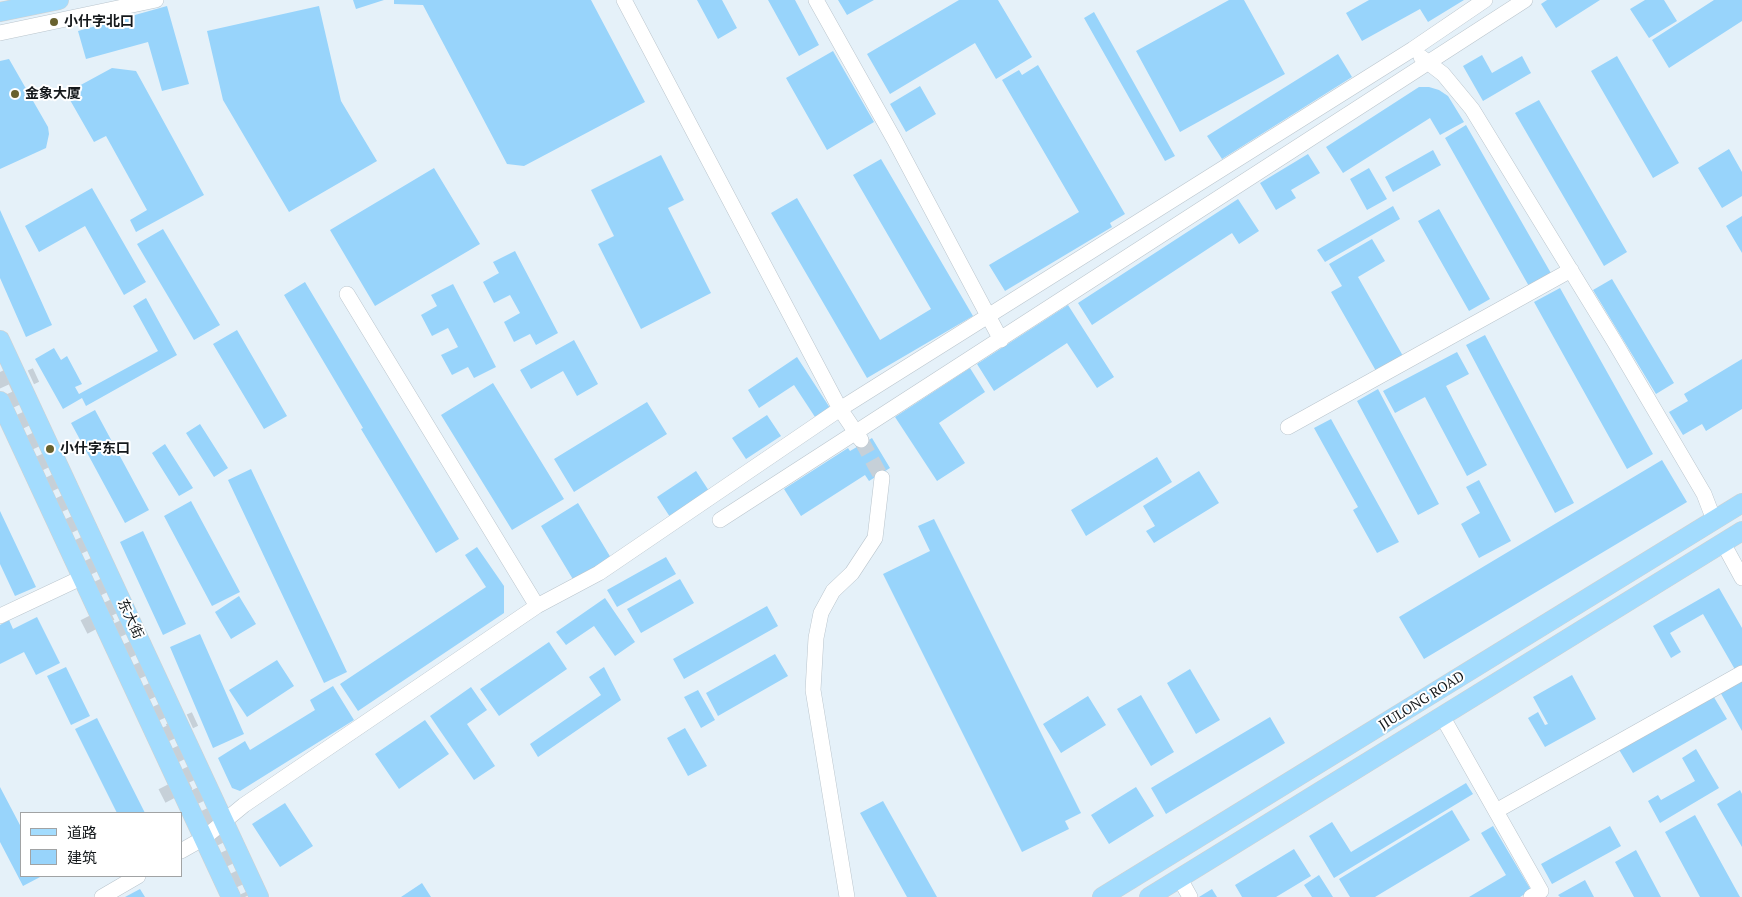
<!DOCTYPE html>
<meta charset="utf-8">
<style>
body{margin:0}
#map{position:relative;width:1742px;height:897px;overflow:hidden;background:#e5f1f9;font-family:"PT Serif","Noto Sans SC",serif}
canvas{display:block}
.legend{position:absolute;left:20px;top:812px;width:162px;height:65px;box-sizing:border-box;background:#fff;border:1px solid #a1a3a4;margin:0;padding:6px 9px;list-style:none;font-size:15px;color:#14181b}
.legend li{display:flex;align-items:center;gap:10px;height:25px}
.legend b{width:25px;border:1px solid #a1a3a4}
</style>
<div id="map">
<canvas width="1742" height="897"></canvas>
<ul class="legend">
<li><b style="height:6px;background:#a3dcfe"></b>道路</li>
<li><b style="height:14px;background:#98d4fb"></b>建筑</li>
</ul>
</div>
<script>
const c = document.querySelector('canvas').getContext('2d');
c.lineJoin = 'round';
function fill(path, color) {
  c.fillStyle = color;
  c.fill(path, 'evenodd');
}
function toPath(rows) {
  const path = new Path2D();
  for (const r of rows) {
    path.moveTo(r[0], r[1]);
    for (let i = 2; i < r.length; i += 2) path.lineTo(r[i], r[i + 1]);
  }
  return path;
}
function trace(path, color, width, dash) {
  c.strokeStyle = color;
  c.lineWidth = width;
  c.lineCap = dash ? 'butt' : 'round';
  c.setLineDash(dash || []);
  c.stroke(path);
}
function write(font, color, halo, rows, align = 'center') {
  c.font = font + ' "PT Serif","Noto Sans SC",serif';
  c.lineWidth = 4;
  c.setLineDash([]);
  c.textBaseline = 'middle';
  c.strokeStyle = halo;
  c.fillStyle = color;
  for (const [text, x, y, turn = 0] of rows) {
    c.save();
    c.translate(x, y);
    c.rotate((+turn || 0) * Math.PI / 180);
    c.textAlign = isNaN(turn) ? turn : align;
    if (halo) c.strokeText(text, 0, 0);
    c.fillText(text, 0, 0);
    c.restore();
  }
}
fill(toPath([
 [353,0,384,0,356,9],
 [394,0,591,0,645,102,524,166,507,164,423,5,394,4],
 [697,0,722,0,737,28,718,39],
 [768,0,795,0,819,45,799,56],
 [838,0,874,0,847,15],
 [959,0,998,0,1032,57,996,79,975,43,890,94,867,54],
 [1229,0,1244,0,1285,74,1180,132,1136,51],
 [1369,0,1464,0,1428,22,1420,9,1362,41,1346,13],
 [1547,0,1600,0,1556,28,1541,4],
 [1645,0,1664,0,1677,21,1649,38,1630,9],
 [1714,0,1742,0,1742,21,1669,68,1652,40],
 [167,6,189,84,162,91,148,42,86,59,78,31],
 [319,6,341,101,377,161,289,212,223,100,207,31],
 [1094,12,1175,156,1165,161,1084,18],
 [833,51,874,122,827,150,786,78],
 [1338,54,1352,77,1222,159,1207,136],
 [1482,55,1492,73,1522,56,1531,73,1483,101,1463,66],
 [1617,56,1679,163,1653,178,1591,71],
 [9,59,48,127,49,134,46,148,0,169,0,61],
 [1038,65,1125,214,1110,223,1112,227,1005,291,989,265,1079,212,1002,80,1019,70,1022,75],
 [112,68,136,71,204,195,136,232,130,220,147,210,106,136,94,142,66,93],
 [920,86,936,114,906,132,890,104],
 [1419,87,1429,87,1439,90,1448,96,1464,122,1440,135,1430,118,1343,173,1326,147],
 [1539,100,1627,252,1604,266,1515,113],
 [1466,125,1552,275,1530,288,1445,138],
 [1729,149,1742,172,1742,196,1722,208,1698,168],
 [1433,150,1441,165,1393,192,1385,177],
 [1308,154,1320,173,1291,190,1296,198,1276,210,1260,183],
 [661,155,684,200,668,208,711,293,641,329,598,244,614,236,591,190],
 [881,159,973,316,867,378,771,213,797,198,880,340,931,309,853,175],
 [434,168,480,244,375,306,330,230],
 [1369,168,1387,199,1367,210,1350,179],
 [92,188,146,282,124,295,85,226,39,252,25,226],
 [1238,199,1259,231,1239,244,1232,233,1092,325,1078,303],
 [1393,206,1400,219,1325,262,1317,250],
 [1439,209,1490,299,1469,311,1418,221],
 [0,210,52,325,26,337,0,278],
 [1742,216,1742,253,1726,226],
 [163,229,220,325,194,340,137,244],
 [1372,239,1385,261,1358,277,1403,356,1376,371,1331,292,1342,286,1329,264],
 [515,251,558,333,536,345,530,334,514,342,504,322,520,313,510,295,494,303,483,282,499,273,493,262],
 [1612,279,1674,383,1656,394,1593,290],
 [305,282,459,539,436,553,361,429,363,428,284,295],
 [453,284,496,367,474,378,468,367,452,375,441,355,458,347,448,328,432,336,421,315,437,306,431,295],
 [1560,288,1653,454,1627,469,1534,302],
 [146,298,177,355,86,406,82,398,63,409,35,359,54,348,61,360,67,356,82,384,75,387,79,394,158,351,133,306],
 [1068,305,1114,377,1097,388,1067,343,994,391,977,364],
 [237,330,287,416,264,429,213,344],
 [1485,335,1574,503,1555,513,1466,345],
 [574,340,598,384,577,396,563,371,531,389,520,370],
 [1457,352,1469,374,1446,386,1487,465,1467,476,1425,397,1395,413,1383,391],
 [797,357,830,408,815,417,794,385,759,408,748,390],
 [1742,359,1742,409,1706,431,1702,424,1683,435,1669,412,1688,401,1684,394],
 [970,368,985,392,939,423,965,463,937,481,895,417],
 [493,383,564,499,512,530,441,415],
 [1378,389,1439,504,1418,515,1357,401],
 [647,402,667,434,574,492,554,459],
 [95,410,149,510,125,523,71,423],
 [767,415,781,436,746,459,732,438],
 [1331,419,1399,542,1377,553,1353,510,1358,507,1314,428],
 [200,424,228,468,214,477,186,433],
 [872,438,890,468,869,481,865,475,801,516,784,489,848,448,850,451],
 [165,444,193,488,179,496,152,453],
 [1157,457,1172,482,1086,536,1071,510],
 [1662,460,1687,502,1424,659,1399,617],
 [251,469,347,672,324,683,228,480],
 [696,471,709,491,670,517,657,497],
 [1199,471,1219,503,1154,543,1146,531,1155,526,1143,506],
 [1479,480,1511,541,1479,558,1461,524,1480,513,1466,487],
 [191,501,240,592,212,606,164,516],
 [578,503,611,558,574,581,541,526],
 [0,511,36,587,15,596,0,564],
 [934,519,1081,813,1065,821,1069,829,1022,852,883,574,930,551,918,526],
 [143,531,186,624,163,635,120,542],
 [477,547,504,586,504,613,358,711,340,684,486,587,465,555],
 [666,557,676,574,617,607,607,590],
 [680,579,694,603,641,633,627,609],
 [1719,588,1742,628,1742,670,1737,673,1703,614,1670,633,1681,652,1671,658,1653,626],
 [239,596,256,624,231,639,215,612],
 [605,598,635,642,615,656,594,626,566,645,556,632],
 [767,606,778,626,684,679,673,659],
 [37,617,60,663,36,675,24,652,0,664,0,625,9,620,13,629],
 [200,634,244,734,213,748,170,647],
 [549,642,567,669,499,716,480,689],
 [775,654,788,676,718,716,706,693],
 [277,660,294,686,247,717,229,690],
 [66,667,90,716,71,725,47,676],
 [604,667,621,700,538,757,530,744,601,695,589,677],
 [1190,669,1220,720,1196,734,1167,683],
 [1572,675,1596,719,1545,747,1528,718,1538,712,1545,725,1548,724,1533,697],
 [1742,681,1742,731,1719,690],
 [333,686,354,720,240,791,232,788,218,758,245,741,250,750,315,710,310,700],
 [471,687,487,710,467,724,495,766,474,780,430,716],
 [698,690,715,720,701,728,684,697],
 [1712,694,1727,719,1633,773,1618,748],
 [1141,695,1174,752,1151,766,1117,709],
 [1088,696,1106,725,1061,753,1043,724],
 [1270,717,1285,743,1166,814,1151,788],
 [97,718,145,813,117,813,75,729],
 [425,720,449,754,399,789,375,754],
 [685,728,707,766,688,776,667,738],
 [1696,749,1719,788,1660,823,1648,801,1658,795,1661,800,1695,781,1682,758],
 [1466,783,1473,794,1334,878,1309,836,1332,822,1351,852],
 [0,787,21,827,21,876,42,876,23,886,0,842],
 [1136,787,1154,816,1109,844,1091,815],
 [1740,790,1742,794,1742,847,1717,804],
 [883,801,937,897,907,897,860,813],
 [285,803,313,846,280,867,252,824],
 [1452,810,1470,840,1375,897,1350,897,1339,879],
 [1695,815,1740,897,1700,897,1665,832],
 [1493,826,1531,890,1520,897,1469,897,1506,875,1481,833],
 [1610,826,1621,846,1552,884,1541,864],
 [1294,849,1311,876,1276,897,1242,897,1235,885],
 [1636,850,1661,897,1634,897,1615,862],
 [1319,875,1333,897,1312,897,1304,885],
 [1585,880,1594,897,1560,897,1558,895],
 [422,883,431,897,401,897],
 [140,889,145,897,125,897],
 [1212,889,1217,897,1199,897]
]), '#98d4fb');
trace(toPath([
 [0,372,245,897],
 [10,387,36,375],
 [861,440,882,478],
 [84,627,111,613],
 [169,731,195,719],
 [162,796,189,782]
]), '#c6d0d8', 15, [15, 8]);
const minor = toPath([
 [624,0,840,409,861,440],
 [816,0,894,139,1001,340],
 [0,33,156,0],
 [1421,57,1443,74,1472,109,1614,341,1704,494,1714,520],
 [347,294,537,606],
 [1288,427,1571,270],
 [720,520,1525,0],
 [1723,543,1742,578],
 [0,616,83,577],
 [1442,716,1541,891,1531,897],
 [1496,811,1742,673],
 [181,851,204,838,244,805,537,606,599,573,840,409,1413,49,1485,0],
 [1180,879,1190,897],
 [102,897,138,876],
 [847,897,813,690,816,638,821,613,833,591,852,573,875,538,882,478]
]);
const major = toPath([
 [0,12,59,0],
 [0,340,259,897],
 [0,401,231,897],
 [1102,897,1742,503],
 [1149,897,1742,531]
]);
trace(minor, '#bac5cd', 16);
trace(major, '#d0d1d1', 20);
trace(minor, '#fff', 15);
trace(major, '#a3dcfe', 19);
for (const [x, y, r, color] of [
 [54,22,5,"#68612e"],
 [15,94,5,"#68612e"],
 [50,449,5,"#68612e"]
]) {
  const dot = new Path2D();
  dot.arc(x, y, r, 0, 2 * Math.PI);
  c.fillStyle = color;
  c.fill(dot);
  trace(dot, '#fff', 2);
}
write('bold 14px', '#14181b', '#fff', [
 ["小什字北口",64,22],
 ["金象大厦",25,94],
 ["小什字东口",60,449]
], 'left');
write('14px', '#14181b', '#fff', [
 ["东大街",130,619,65],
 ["JIULONG ROAD",1422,701,-32]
]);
</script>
